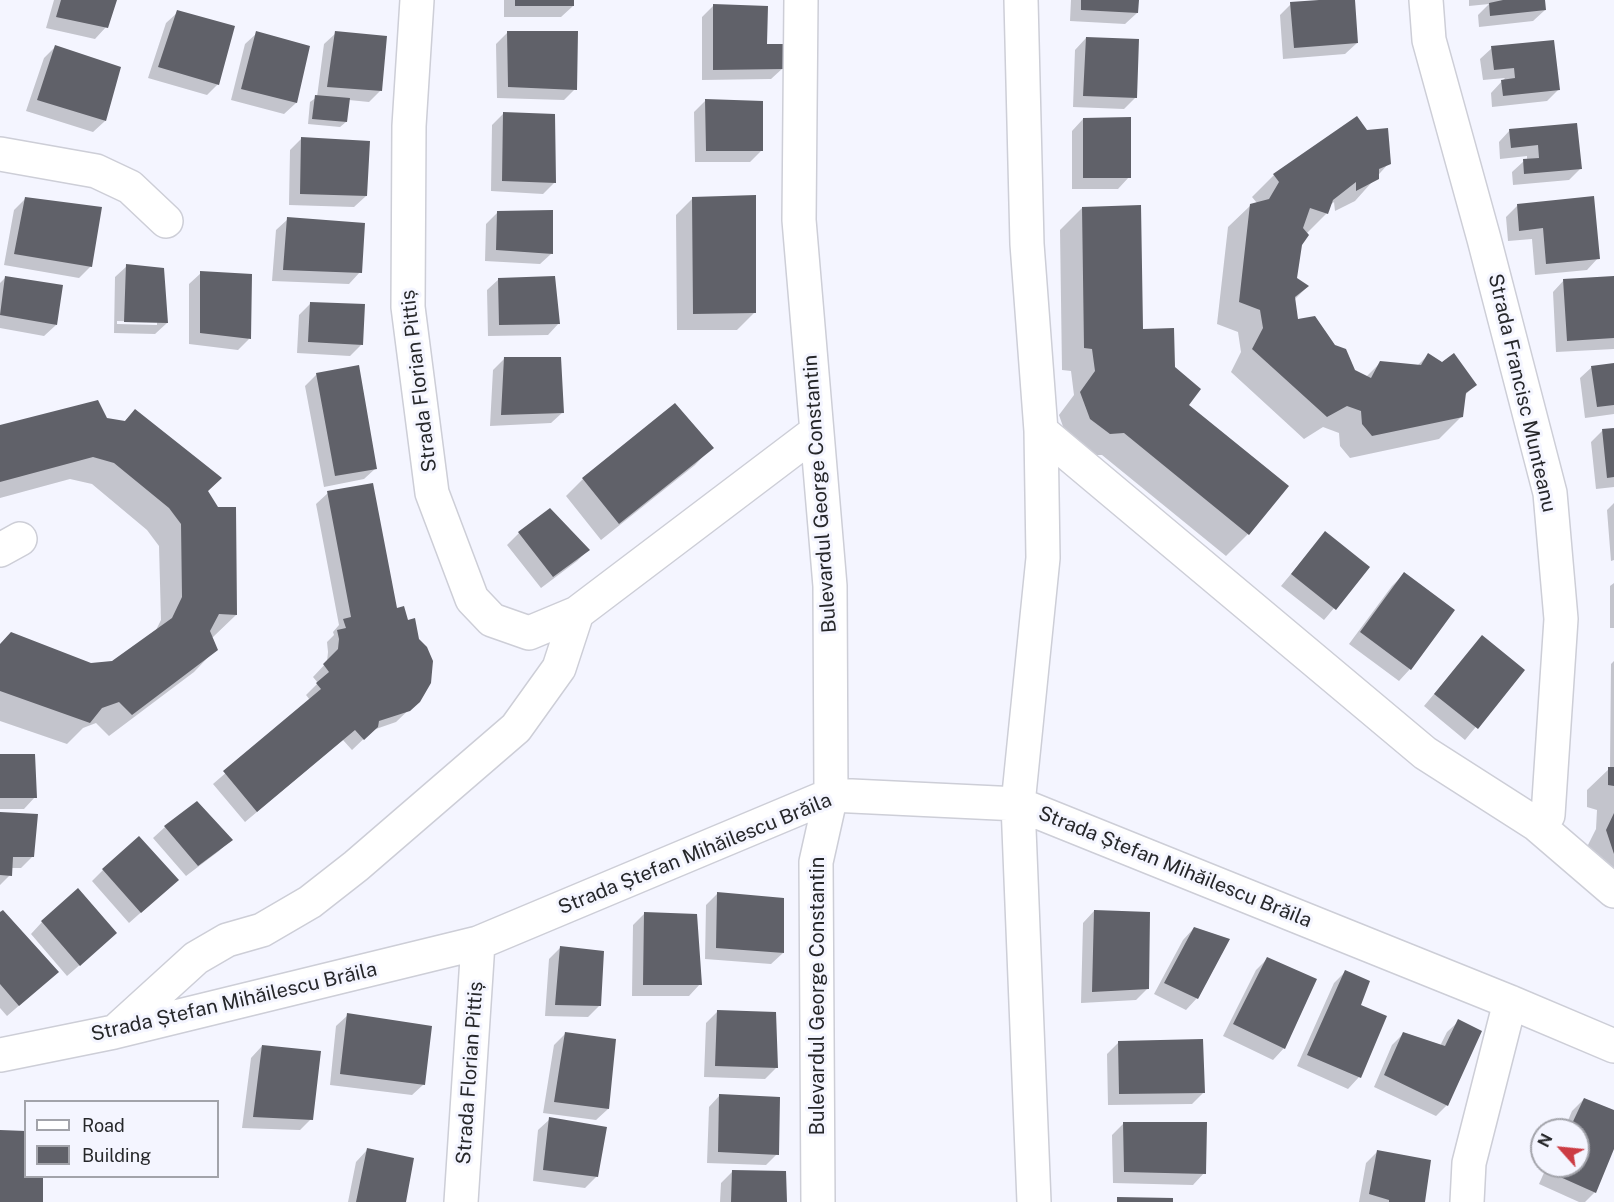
<!DOCTYPE html>
<meta charset="utf-8">
<style>
body{margin:0}
#map{position:relative;width:1614px;height:1202px;overflow:hidden;background:#f4f5ff;font-family:"Public Sans",sans-serif}
canvas{display:block}
.legend{position:absolute;left:24px;top:1100px;width:195px;height:78px;box-sizing:border-box;background:#f4f5ff;border:2px solid #a2a3aa;margin:0;padding:8px 10px;list-style:none;font-size:18px;color:#26272a}
.legend li{display:flex;align-items:center;gap:12px;height:30px}
.legend b{width:30px;border:2px solid #a2a3aa}
.north{position:absolute;left:1530px;top:1118px;width:60px;height:60px;box-sizing:border-box;background:#f4f5ff;border:2px solid #a2a3aa;border-radius:50%;rotate:297deg;font-size:16px;font-weight:700;line-height:24px;text-align:center;color:#26272a}
.north::after{content:'';display:block;margin:auto;width:21px;height:27px;background:#cc3c44;clip-path:polygon(50% 0,100% 100%,50% 72%,0 100%)}
</style>
<div id="map">
<canvas width="1614" height="1202"></canvas>
<ul class="legend">
<li><b style="height:8px;background:#fff"></b>Road</li>
<li><b style="height:16px;background:#606169"></b>Building</li>
</ul>
<div class="north">N</div>
</div>
<script>
const c = document.querySelector('canvas').getContext('2d');
c.lineJoin = 'round';
function fill(path, color) {
  c.fillStyle = color;
  c.fill(path, 'evenodd');
}
function toPath(rows) {
  const path = new Path2D();
  for (const r of rows) {
    path.moveTo(r[0], r[1]);
    for (let i = 2; i < r.length; i += 2) path.lineTo(r[i], r[i + 1]);
  }
  return path;
}
function trace(path, color, width, dash) {
  c.strokeStyle = color;
  c.lineWidth = width;
  c.lineCap = dash ? 'butt' : 'round';
  c.setLineDash(dash || []);
  c.stroke(path);
}
function write(font, color, halo, rows, align = 'center') {
  c.font = font + ' "Public Sans",sans-serif';
  c.lineWidth = 6;
  c.setLineDash([]);
  c.textBaseline = 'middle';
  c.strokeStyle = halo;
  c.fillStyle = color;
  for (const [text, x, y, turn = 0] of rows) {
    c.save();
    c.translate(x, y);
    c.rotate((+turn || 0) * Math.PI / 180);
    c.textAlign = isNaN(turn) ? turn : align;
    if (halo) c.strokeText(text, 0, 0);
    c.fillText(text, 0, 0);
    c.restore();
  }
}
fill(toPath([
 [54,0,115,0,106,27,95,39,46,28],
 [504,0,573,0,573,6,561,17,504,17],
 [1071,0,1138,0,1137,13,1125,24,1070,21],
 [1339,0,1354,0,1357,43,1345,54,1283,59,1280,15,1291,4],
 [1469,0,1544,0,1545,10,1533,21,1479,27,1478,15,1489,4,1469,6],
 [713,6,766,46,783,68,771,79,702,80,702,17],
 [178,12,218,84,207,95,148,78,166,23],
 [257,33,308,47,296,103,284,114,231,100,245,44],
 [336,33,381,90,369,102,349,100,346,122,340,127,308,124,310,102,317,97,324,44],
 [507,33,575,89,564,100,497,98,496,44],
 [1086,38,1136,97,1124,109,1073,107,1075,50],
 [55,47,105,121,93,132,26,111,44,58],
 [1492,48,1558,90,1547,101,1492,107,1491,93,1505,78,1483,80,1480,59],
 [705,101,761,151,750,162,695,162,694,112],
 [503,114,555,182,543,194,491,191,492,125],
 [1083,119,1129,177,1118,189,1072,189,1072,131],
 [1576,124,1580,169,1569,180,1513,185,1512,172,1524,161,1527,160,1527,156,1500,159,1499,142,1510,130],
 [302,138,366,196,354,207,289,205,290,150],
 [1389,163,1355,201,1335,211,1334,202,1330,205,1327,213,1306,234,1301,244,1295,278,1307,287,1294,300,1297,320,1354,371,1366,377,1380,363,1417,366,1428,355,1475,385,1464,396,1461,417,1439,439,1350,458,1340,446,1339,433,1323,427,1304,439,1231,372,1241,352,1238,332,1217,324,1228,227,1251,205,1257,203,1252,197,1274,175],
 [693,198,754,313,737,330,677,330,676,215],
 [25,199,91,266,79,278,4,265,14,210],
 [1518,205,1598,258,1587,270,1535,275,1532,239,1508,241,1506,217],
 [1082,208,1141,330,1173,368,1187,405,1248,534,1226,556,1102,455,1087,455,1068,441,1059,415,1074,395,1071,371,1062,370,1060,230],
 [498,212,552,253,540,264,485,261,486,224],
 [288,219,360,272,349,284,272,281,276,230],
 [127,266,167,323,155,334,114,333,115,277],
 [117,321,157,322,157,325,117,324],
 [201,273,249,339,238,350,189,344,189,284],
 [5,278,56,325,44,336,0,328,0,283],
 [1614,278,1614,349,1556,352,1553,292,1564,280],
 [499,279,559,323,548,335,488,336,487,290],
 [310,304,361,345,350,356,297,353,299,315],
 [505,358,563,412,551,423,490,426,493,370],
 [1614,364,1614,414,1585,418,1580,378,1592,367],
 [317,374,376,468,364,479,324,487,305,386],
 [675,405,711,448,695,465,601,540,566,496,583,479],
 [135,411,206,491,236,615,213,637,211,637,216,649,194,672,109,736,96,723,83,728,67,744,0,721,0,645,90,665,113,662,155,632,161,620,159,546,147,530,92,484,70,479,0,498,0,427,106,420,124,422],
 [1614,430,1614,487,1596,489,1591,442,1602,431],
 [328,493,396,610,418,701,396,722,373,730,352,750,343,740,245,822,213,784,310,700,306,695,318,683,313,677,327,662,328,652,327,642,334,635,333,632,339,625,316,504],
 [1614,503,1614,560,1611,561,1607,510],
 [550,510,588,550,577,561,541,588,507,545,519,533],
 [1325,533,1368,568,1324,620,1281,586],
 [1404,574,1410,669,1399,681,1349,644,1392,586],
 [1614,583,1614,628,1610,628,1610,586],
 [1482,637,1523,670,1465,740,1424,706],
 [1614,661,1614,890,1584,853,1596,829,1597,810,1587,807,1587,790,1610,768,1611,664],
 [0,755,35,797,24,809,0,809],
 [197,803,230,840,219,851,186,876,153,838,165,827],
 [0,813,32,857,21,868,11,868,10,875,0,885],
 [103,870,165,891,129,923,92,881],
 [717,894,783,953,771,964,705,959,706,905],
 [1094,911,1147,989,1136,1000,1081,1003,1083,923],
 [645,913,700,984,689,996,632,996,633,925],
 [0,914,45,983,7,1016,0,1008],
 [42,922,104,944,67,976,31,934],
 [1194,928,1197,998,1186,1010,1154,994,1183,940],
 [561,947,600,1005,588,1017,545,1016,549,959],
 [1267,959,1284,1048,1273,1060,1223,1036,1256,970],
 [1345,972,1359,1006,1385,1016,1359,1077,1348,1089,1297,1066,1334,983],
 [718,1011,776,1068,765,1079,704,1077,706,1023],
 [348,1015,424,1084,412,1095,330,1085,336,1026],
 [1459,1021,1447,1105,1436,1116,1374,1087,1392,1045,1403,1034,1440,1046,1447,1032],
 [565,1034,608,1109,596,1120,543,1113,554,1045],
 [1119,1042,1204,1092,1192,1104,1108,1105,1107,1054],
 [262,1046,311,1119,300,1130,242,1128,251,1058],
 [720,1095,777,1154,766,1165,707,1163,709,1107],
 [1584,1099,1614,1112,1614,1145,1595,1192,1585,1202,1579,1202,1539,1184,1547,1166,1578,1166,1578,1130,1564,1130,1572,1111],
 [550,1119,597,1176,585,1188,533,1181,538,1130],
 [1123,1124,1204,1173,1193,1185,1113,1183,1112,1135],
 [367,1150,405,1202,348,1202,356,1162],
 [1378,1151,1423,1202,1359,1202,1366,1163],
 [733,1171,786,1202,720,1202,721,1183],
 [114,1176,167,1176,166,1178]
]), '#0003');
fill(toPath([
 [61,0,117,0,108,28,56,17],
 [515,0,574,0,574,6,515,6],
 [1081,0,1139,0,1138,13,1081,10],
 [1319,0,1355,0,1358,43,1294,48,1290,2],
 [1503,0,1545,0,1546,10,1490,16,1489,3],
 [713,4,768,6,767,44,786,44,784,69,713,70],
 [177,10,235,26,219,85,158,67],
 [256,31,310,46,297,103,241,89],
 [335,31,387,36,382,91,327,87],
 [507,31,578,31,577,90,508,87],
 [1086,37,1139,39,1137,98,1083,96],
 [1554,40,1560,90,1503,96,1501,80,1515,78,1514,68,1494,70,1491,46],
 [55,45,121,67,106,121,37,100],
 [315,95,350,98,347,122,312,119],
 [705,99,763,101,763,151,706,151],
 [503,112,555,114,556,183,502,181],
 [1357,116,1367,130,1388,128,1391,164,1379,169,1379,179,1356,191,1356,182,1333,200,1328,214,1310,208,1303,228,1309,235,1302,245,1297,278,1309,286,1295,297,1298,319,1315,316,1335,345,1346,349,1355,370,1371,378,1380,361,1421,365,1428,353,1442,362,1454,353,1477,385,1466,393,1463,417,1372,436,1362,424,1361,411,1347,406,1327,417,1252,349,1263,328,1260,310,1239,302,1250,204,1269,199,1279,182,1273,174],
 [1131,117,1131,178,1083,178,1083,118],
 [1577,123,1582,169,1524,174,1523,159,1539,158,1538,145,1511,148,1509,129],
 [301,137,370,141,367,196,300,194],
 [756,195,756,313,693,314,692,197],
 [1594,196,1600,259,1546,264,1543,228,1519,231,1517,204],
 [25,197,102,207,92,267,14,254],
 [1141,205,1143,329,1174,328,1175,367,1201,389,1189,405,1289,486,1249,535,1124,433,1110,434,1090,419,1080,392,1095,371,1092,349,1084,348,1082,207],
 [553,210,553,254,496,250,497,211],
 [287,217,365,223,362,273,283,270],
 [126,264,164,268,168,323,124,322],
 [200,271,252,274,251,339,200,333],
 [5,276,63,285,57,325,0,315],
 [555,276,560,324,499,325,498,278],
 [1614,276,1614,338,1567,341,1563,279],
 [310,302,365,304,363,345,308,342],
 [504,357,561,357,564,413,501,415],
 [1614,363,1614,405,1597,407,1591,366],
 [359,365,377,469,335,476,316,373],
 [98,400,107,418,125,421,135,409,222,478,208,491,218,507,236,507,237,615,219,614,210,631,218,650,132,715,119,702,102,708,90,723,0,691,0,644,11,632,91,663,112,661,172,618,182,597,181,524,169,508,114,463,93,457,0,482,0,425],
 [675,403,714,448,619,524,582,478],
 [1614,428,1614,477,1607,478,1602,429],
 [373,483,397,608,404,606,408,620,415,618,419,639,427,647,433,661,431,683,420,702,410,711,379,721,378,727,364,740,355,730,257,812,223,771,321,689,316,683,329,672,323,664,338,649,339,639,337,630,346,628,343,619,351,617,327,491],
 [550,508,590,550,553,577,518,532],
 [1325,531,1370,567,1336,610,1291,574],
 [1404,572,1455,610,1411,670,1360,632],
 [1482,635,1525,670,1478,729,1434,694],
 [0,754,35,754,37,798,0,798],
 [1608,767,1614,767,1614,786,1608,785],
 [197,801,233,840,198,866,164,826],
 [0,812,38,814,34,857,13,857,12,876,0,875],
 [1614,813,1614,854,1606,830],
 [139,836,179,880,141,913,102,869],
 [78,888,117,933,80,966,41,921],
 [717,892,784,898,784,953,716,948],
 [3,910,59,972,19,1006,0,984,0,912],
 [1094,910,1150,912,1149,989,1092,992],
 [644,912,697,914,702,985,643,985],
 [1194,927,1230,939,1198,999,1164,983],
 [560,946,604,951,601,1006,555,1005],
 [1267,957,1317,979,1285,1049,1233,1024],
 [1345,970,1370,981,1361,1005,1387,1016,1361,1078,1307,1055],
 [717,1010,776,1012,778,1068,715,1066],
 [347,1013,432,1026,425,1085,340,1074],
 [1458,1019,1482,1031,1448,1106,1384,1075,1403,1032,1445,1046],
 [565,1032,616,1039,609,1109,554,1102],
 [1203,1039,1205,1093,1119,1094,1118,1041],
 [262,1045,321,1051,313,1120,253,1117],
 [719,1094,780,1097,779,1155,718,1152],
 [1584,1098,1614,1110,1614,1149,1596,1193,1549,1172,1552,1166,1578,1166,1578,1130,1569,1130],
 [549,1117,607,1127,598,1177,543,1170],
 [1123,1122,1207,1122,1206,1174,1124,1172],
 [0,1130,26,1131,26,1176,43,1176,43,1202,0,1202],
 [367,1148,414,1158,406,1202,356,1202],
 [1377,1150,1431,1160,1425,1202,1389,1202,1389,1200,1369,1194],
 [732,1170,786,1171,787,1202,731,1202],
 [1117,1197,1173,1198,1173,1202,1117,1202]
]), '#606169');
const minor = toPath([
 [417,0,409,126,408,307,432,493,472,599,492,620,529,633,577,613],
 [801,0,799,220,830,586,831,795,816,862,818,1202],
 [1021,0,1027,244,1041,431,1043,558,1018,804,1034,1202],
 [1426,0,1429,40,1484,239,1550,493,1561,619,1548,815,1536,824],
 [0,154,96,171,130,187,166,221],
 [1041,431,1425,753,1536,824,1614,891],
 [0,550,20,539],
 [118,1029,196,958,227,940,262,930,310,902,356,866,516,728,559,668,577,613,816,432],
 [0,1055,114,1032,478,943,831,795,1018,804,1510,1002,1614,1046],
 [461,1202,478,943],
 [1467,1202,1469,1163,1510,1002]
]);
trace(minor, '#cdced7', 36);
trace(minor, '#fff', 33);
write('20px', '#26272a', '#f4f5ff', [
 ["Strada Florian Pittiș",419,381,-97],
 ["Strada Francisc Munteanu",1522,393,77],
 ["Bulevardul George Constantin",820,494,-94],
 ["Strada Ștefan Mihăilescu Brăila",695,854,-22],
 ["Strada Ștefan Mihăilescu Brăila",1175,867,22],
 ["Bulevardul George Constantin",818,996,-90],
 ["Strada Ștefan Mihăilescu Brăila",234,1002,-13],
 ["Strada Florian Pittiș",470,1073,-86]
]);
</script>
